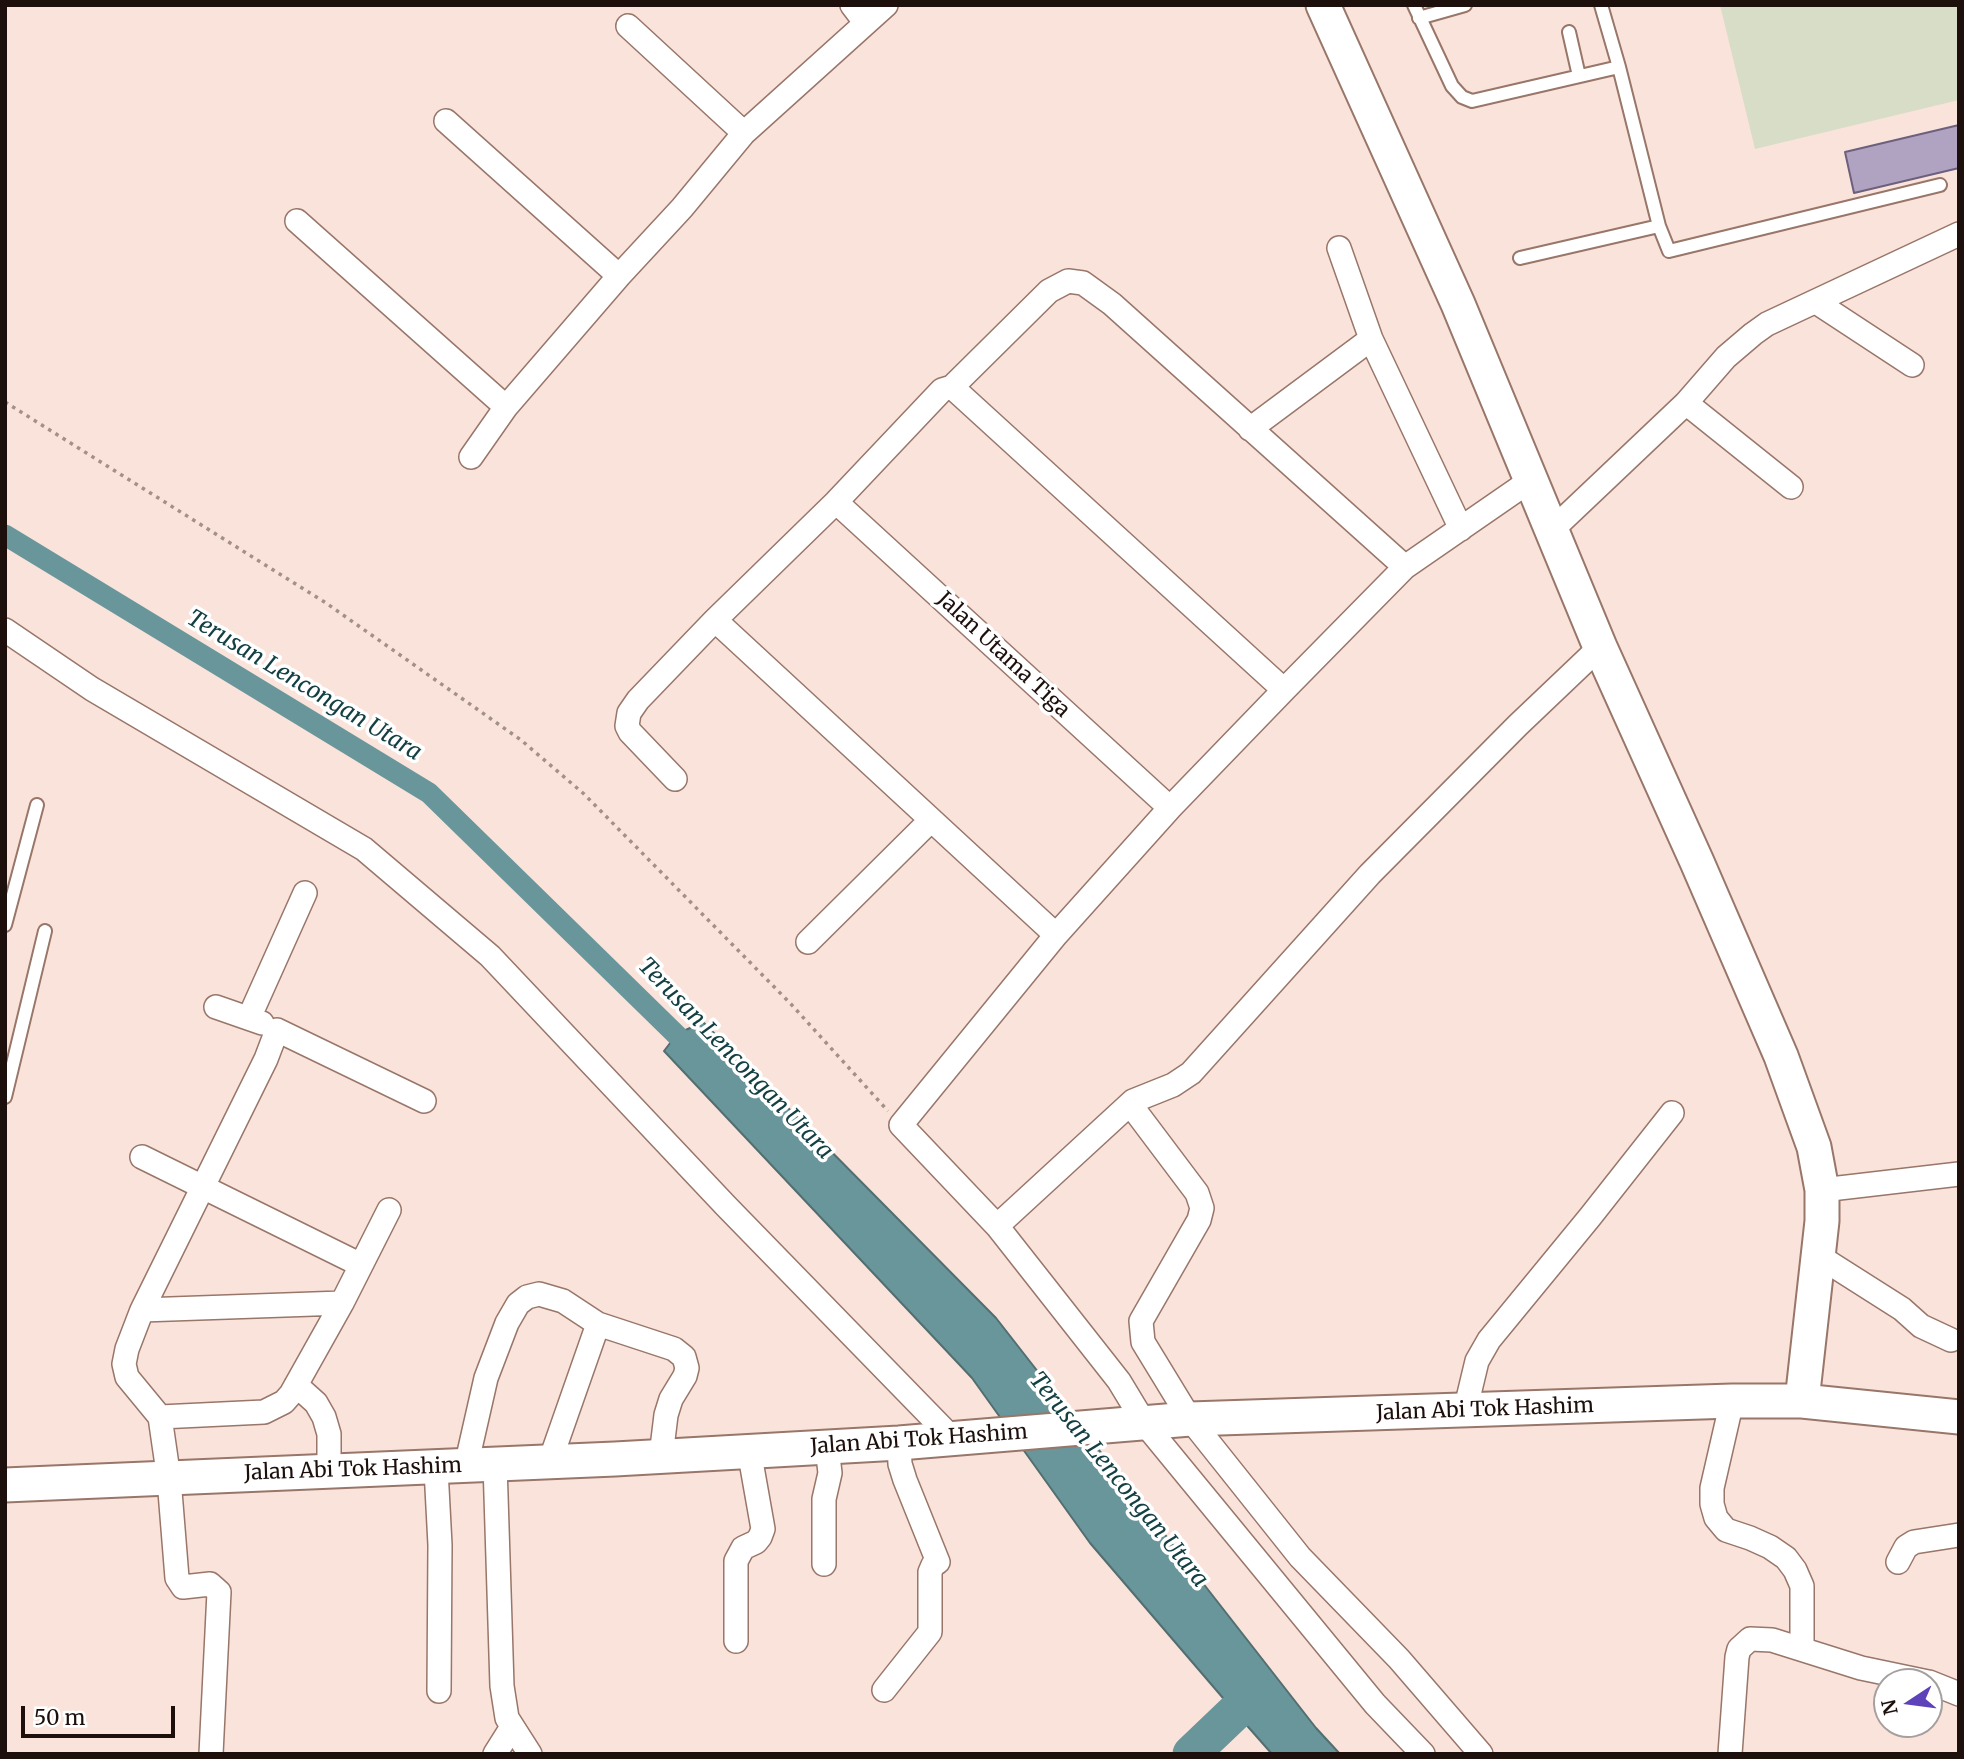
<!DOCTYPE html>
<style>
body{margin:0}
#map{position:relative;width:1964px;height:1759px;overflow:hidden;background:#fae3da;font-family:Merriweather,serif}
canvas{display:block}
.frame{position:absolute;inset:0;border:7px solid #1d100c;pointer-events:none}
.north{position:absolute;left:1873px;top:1668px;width:70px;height:70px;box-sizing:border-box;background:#fff;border:2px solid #a59f9e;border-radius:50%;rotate:257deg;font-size:19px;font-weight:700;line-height:28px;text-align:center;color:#1d100c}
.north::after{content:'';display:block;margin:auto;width:24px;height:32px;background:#5e42ba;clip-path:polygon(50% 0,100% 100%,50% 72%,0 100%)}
.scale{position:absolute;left:21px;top:1706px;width:154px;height:32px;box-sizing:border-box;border:4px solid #1d100c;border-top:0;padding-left:9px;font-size:21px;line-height:24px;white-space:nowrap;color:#1d100c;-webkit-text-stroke:5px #fff;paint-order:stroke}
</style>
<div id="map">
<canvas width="1964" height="1759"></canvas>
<div class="frame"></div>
<div class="north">N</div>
<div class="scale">50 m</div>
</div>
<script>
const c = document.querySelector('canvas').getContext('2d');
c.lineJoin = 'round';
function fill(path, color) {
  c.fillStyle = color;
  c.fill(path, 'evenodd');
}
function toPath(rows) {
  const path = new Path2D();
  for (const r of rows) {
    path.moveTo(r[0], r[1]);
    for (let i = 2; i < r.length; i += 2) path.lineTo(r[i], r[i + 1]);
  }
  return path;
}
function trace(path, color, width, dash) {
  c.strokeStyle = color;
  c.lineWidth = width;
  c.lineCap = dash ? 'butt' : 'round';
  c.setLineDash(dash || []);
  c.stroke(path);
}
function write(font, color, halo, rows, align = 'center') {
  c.font = font + ' Merriweather,serif';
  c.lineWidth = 7;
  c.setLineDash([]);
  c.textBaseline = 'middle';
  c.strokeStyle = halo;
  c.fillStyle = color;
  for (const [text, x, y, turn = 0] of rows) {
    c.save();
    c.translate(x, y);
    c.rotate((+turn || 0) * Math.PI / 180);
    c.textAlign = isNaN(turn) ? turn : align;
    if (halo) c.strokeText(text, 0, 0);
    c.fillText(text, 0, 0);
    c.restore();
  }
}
fill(toPath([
 [1720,5,1959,5,1959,100,1755,149]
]), '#d8ddc7');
const water = toPath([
 [703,1022,996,1318,1316,1728,1340,1754,1272,1754,1235,1712,1090,1543,972,1378,664,1051,677,1034,703,1022]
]);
fill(water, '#68969b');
trace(water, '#526e70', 2);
trace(toPath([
 [5,535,429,793,696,1054]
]), '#68969b', 21);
trace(toPath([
 [1191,1754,1235,1712,1263,1697]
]), '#68969b', 37);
const building = toPath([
 [1959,125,1959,168,1854,193,1845,152,1959,125]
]);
fill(building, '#b0a2c1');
trace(building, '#6d607d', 2);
const lane = toPath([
 [1414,5,1452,86,1462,97,1472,101,1619,67],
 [1601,5,1619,67,1659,226,1669,251,1940,185],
 [1419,18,1465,5],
 [1569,32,1579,76],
 [1520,258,1659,226],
 [5,925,37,805],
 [5,1097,45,931]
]);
const street = toPath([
 [852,5,865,22],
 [628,26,744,133],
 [446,121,619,276],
 [297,221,506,407],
 [1339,248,1371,339,1461,529],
 [1816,302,1912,365],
 [952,387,1049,291,1068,281,1083,283,1112,304,1405,567],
 [1686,403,1791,487],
 [1250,429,1371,339],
 [471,457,506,407,619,276,682,208,744,133,886,5],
 [836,502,1170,808],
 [1552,530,1686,403,1726,357,1753,334,1767,324,1959,234],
 [715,620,1056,935],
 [5,630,92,689,364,849,490,956,726,1206,952,1438],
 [675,779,630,732,627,726,629,713,638,700,715,620,836,502,942,390,952,387,1284,690],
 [808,942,931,820],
 [216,1007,262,1023],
 [249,1018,305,893],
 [1130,1104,1197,1193,1202,1208,1199,1220,1141,1321,1143,1342,1190,1419,1300,1557,1399,1659,1481,1754],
 [142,1157,361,1265],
 [1822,1190,1959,1174],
 [997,1226,1133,1101,1173,1085,1191,1073,1370,874,1518,725,1600,647],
 [1817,1255,1902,1309,1921,1326,1951,1340],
 [142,1310,342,1303],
 [296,1385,316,1403,324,1417,329,1434,329,1471],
 [1732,1401,1712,1488,1712,1504,1716,1518,1726,1530,1750,1538,1770,1547,1786,1558,1795,1570,1802,1586,1802,1648],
 [1465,1411,1477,1361,1489,1340,1590,1217,1672,1113],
 [160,1417,264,1412,284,1402,291,1394,342,1303,389,1210],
 [550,1461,598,1324],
 [495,1464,502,1686,507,1718,530,1754],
 [466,1466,486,1378,507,1323,518,1304,527,1297,539,1294,563,1301,598,1324,674,1349,684,1357,687,1368,685,1376,671,1399,666,1415,661,1456],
 [436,1469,440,1545,439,1691],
 [1898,1562,1906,1547,1914,1542,1959,1535],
 [824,1564,824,1499,830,1473,827,1447],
 [736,1641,736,1561,743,1548,756,1542,760,1537,763,1529,749,1450],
 [1929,1682,1959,1694],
 [884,1690,930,1632,930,1572,933,1565,938,1562,905,1480,900,1464,899,1443],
 [211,1754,219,1592,210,1584,183,1587,177,1578,169,1479,160,1417,127,1377,124,1364,127,1349,142,1310,266,1059,277,1030,424,1101],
 [495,1754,512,1727],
 [1423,1754,1375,1704,1145,1424,1119,1381,997,1226,901,1125,1056,935,1170,808,1284,690,1405,567,1531,480],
 [1730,1754,1737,1657,1739,1649,1750,1639,1772,1640,1861,1668,1928,1682]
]);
const secondary = toPath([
 [1323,5,1458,304,1600,647,1697,862,1781,1056,1814,1147,1822,1190,1822,1221,1802,1401],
 [5,1485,615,1459,899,1443,1190,1419,1732,1401,1802,1401,1959,1417]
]);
trace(lane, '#987669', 16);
trace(street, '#987669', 26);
trace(secondary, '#987669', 37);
trace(toPath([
 [5,402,326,603,521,740,584,794,790,1003,888,1111]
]), '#a39089', 3.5, [3.5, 5]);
trace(lane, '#fff', 12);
trace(street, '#fff', 23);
trace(secondary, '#fff', 33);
write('21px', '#1d100c', '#fff', [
 ["Jalan Utama Tiga",1003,655,43],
 ["Jalan Abi Tok Hashim",1485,1410,-2],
 ["Jalan Abi Tok Hashim",919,1440,-4],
 ["Jalan Abi Tok Hashim",353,1470,-2]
]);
write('italic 23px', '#144044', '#fff', [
 ["Terusan Lencongan Utara",304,686,31],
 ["Terusan Lencongan Utara",735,1059,46],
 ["Terusan Lencongan Utara",1118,1480,51]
]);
</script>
